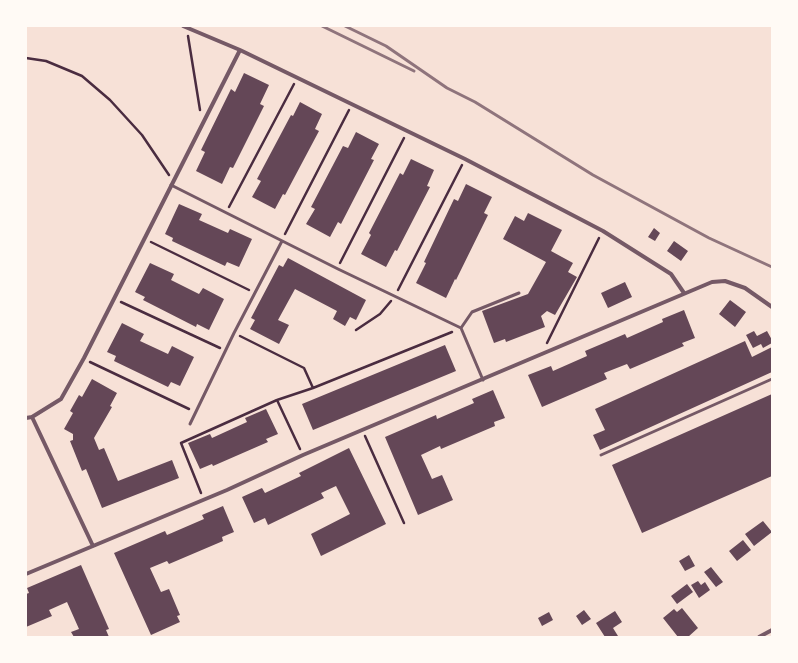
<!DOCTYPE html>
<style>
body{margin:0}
#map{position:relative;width:798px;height:663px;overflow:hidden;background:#f7e1d7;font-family:"PT Serif",serif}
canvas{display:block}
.frame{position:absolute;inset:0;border:27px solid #fffaf5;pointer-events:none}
</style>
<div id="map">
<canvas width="798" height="663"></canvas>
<div class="frame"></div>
</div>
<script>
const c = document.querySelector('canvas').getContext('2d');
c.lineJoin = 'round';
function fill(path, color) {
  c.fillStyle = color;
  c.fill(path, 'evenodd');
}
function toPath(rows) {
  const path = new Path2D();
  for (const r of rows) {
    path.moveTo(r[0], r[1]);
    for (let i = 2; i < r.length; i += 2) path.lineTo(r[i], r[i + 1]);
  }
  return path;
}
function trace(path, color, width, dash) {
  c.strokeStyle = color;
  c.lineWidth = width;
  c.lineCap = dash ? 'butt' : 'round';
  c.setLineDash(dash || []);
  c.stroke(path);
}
fill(toPath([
 [244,73,269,85,260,104,264,106,233,168,230,167,222,184,196,171,205,152,201,150,231,89,235,92],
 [300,102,322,114,315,129,319,131,285,195,283,194,275,209,252,197,261,181,257,179,291,115,293,116],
 [356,132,379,144,371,159,374,160,341,224,338,222,330,237,306,224,315,209,311,207,343,146,348,148],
 [411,159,434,170,427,186,430,187,397,251,395,250,386,267,361,254,371,235,369,233,400,173,403,175],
 [466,184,492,197,484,213,488,215,456,280,455,279,446,298,416,283,426,263,424,262,454,199,458,201],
 [179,204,202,214,199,220,228,233,230,229,252,239,239,267,227,262,225,266,172,241,173,238,165,234],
 [528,213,562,230,551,251,573,263,568,272,577,277,555,315,547,311,541,316,545,327,506,342,505,339,494,343,482,311,528,294,546,262,503,239,515,216,524,221],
 [654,228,660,233,655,241,648,237],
 [674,241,688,251,681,261,667,251],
 [288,258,366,300,356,320,350,317,345,326,333,319,337,311,295,289,278,320,289,325,279,344,250,329,255,320,251,318,279,265,283,267],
 [150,263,174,274,171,280,199,294,203,288,224,299,209,330,197,324,196,327,143,300,145,297,135,292],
 [625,282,632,297,608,308,601,293],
 [730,300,746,312,735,327,719,314],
 [684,310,695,338,682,343,684,346,630,369,627,364,604,373,607,379,542,407,528,375,551,366,553,371,587,356,585,351,625,334,627,338,663,322,662,319],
 [122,323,144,334,140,341,168,354,172,346,194,357,180,386,171,382,168,387,114,361,116,356,107,352],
 [754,331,757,336,767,331,772,340,772,343,763,348,761,344,753,348,746,335],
 [745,341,752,357,772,347,772,372,600,450,593,435,605,430,595,409],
 [445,345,456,371,313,430,302,404],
 [92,379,117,393,110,406,112,407,94,438,99,450,104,448,118,481,172,460,179,478,102,508,86,469,82,471,70,441,73,440,73,434,64,429,73,413,70,411,79,395,82,397],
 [493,390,505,418,494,422,495,426,441,449,440,446,421,455,432,479,442,475,453,500,418,515,385,437,436,415,437,419,474,403,472,399],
 [772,394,772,476,642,533,612,465],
 [266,409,278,434,266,439,268,442,213,466,212,464,200,469,188,443,210,434,212,438,247,422,245,418],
 [349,448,386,524,321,556,311,534,350,514,336,486,321,493,324,498,268,525,265,518,254,523,242,497,262,488,265,493,301,476,299,473],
 [223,506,234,532,222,537,223,541,169,564,167,561,150,568,161,592,169,589,180,615,177,616,180,622,151,635,114,553,165,531,167,535,204,519,202,515],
 [763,521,772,532,754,546,745,534],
 [743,540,751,550,737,561,729,551],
 [689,555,695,566,685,571,679,561],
 [81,565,109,629,106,630,109,637,74,637,71,632,79,629,67,602,49,610,52,616,26,627,26,594,29,593,27,588],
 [711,567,723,582,716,587,704,572],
 [698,581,701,585,705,582,710,590,699,598,691,585],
 [687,584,693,592,677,604,671,596],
 [682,608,698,628,688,637,678,637,663,618,674,609,677,612],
 [584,610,591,619,582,625,576,616],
 [615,611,622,622,613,628,618,636,605,637,596,623],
 [549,612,553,620,542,626,538,618]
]), '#644757');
trace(toPath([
 [188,36,200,110],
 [26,58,46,61,82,76,110,100,142,135,169,175],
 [229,207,294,84],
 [285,234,349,110],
 [151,242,249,290],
 [340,263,404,138],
 [398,290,462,165],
 [121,302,220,348],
 [356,330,380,314,391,301],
 [240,336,304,368,313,388],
 [547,343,599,238],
 [90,362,189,409],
 [277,400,300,449],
 [365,436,404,523],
 [201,493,181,443,277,400,313,388,452,332]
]), '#4a2c40', 2.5);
trace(toPath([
 [171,185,338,269,461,328,483,380],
 [461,328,472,312,519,293],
 [190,424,234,333,282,241],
 [601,455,772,379]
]), '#755966', 3);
trace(toPath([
 [183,26,240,50,465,159,603,231,671,274,684,293],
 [32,417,93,546],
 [26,418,32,417,61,399,84,358,240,50],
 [26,574,227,490,303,455,712,282,725,281,745,288,772,307],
 [759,637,772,630]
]), '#755966', 4);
trace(toPath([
 [322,26,414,71],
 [345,26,386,46,447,88,475,102,593,175,709,238,772,267]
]), '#8f747c', 3);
</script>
